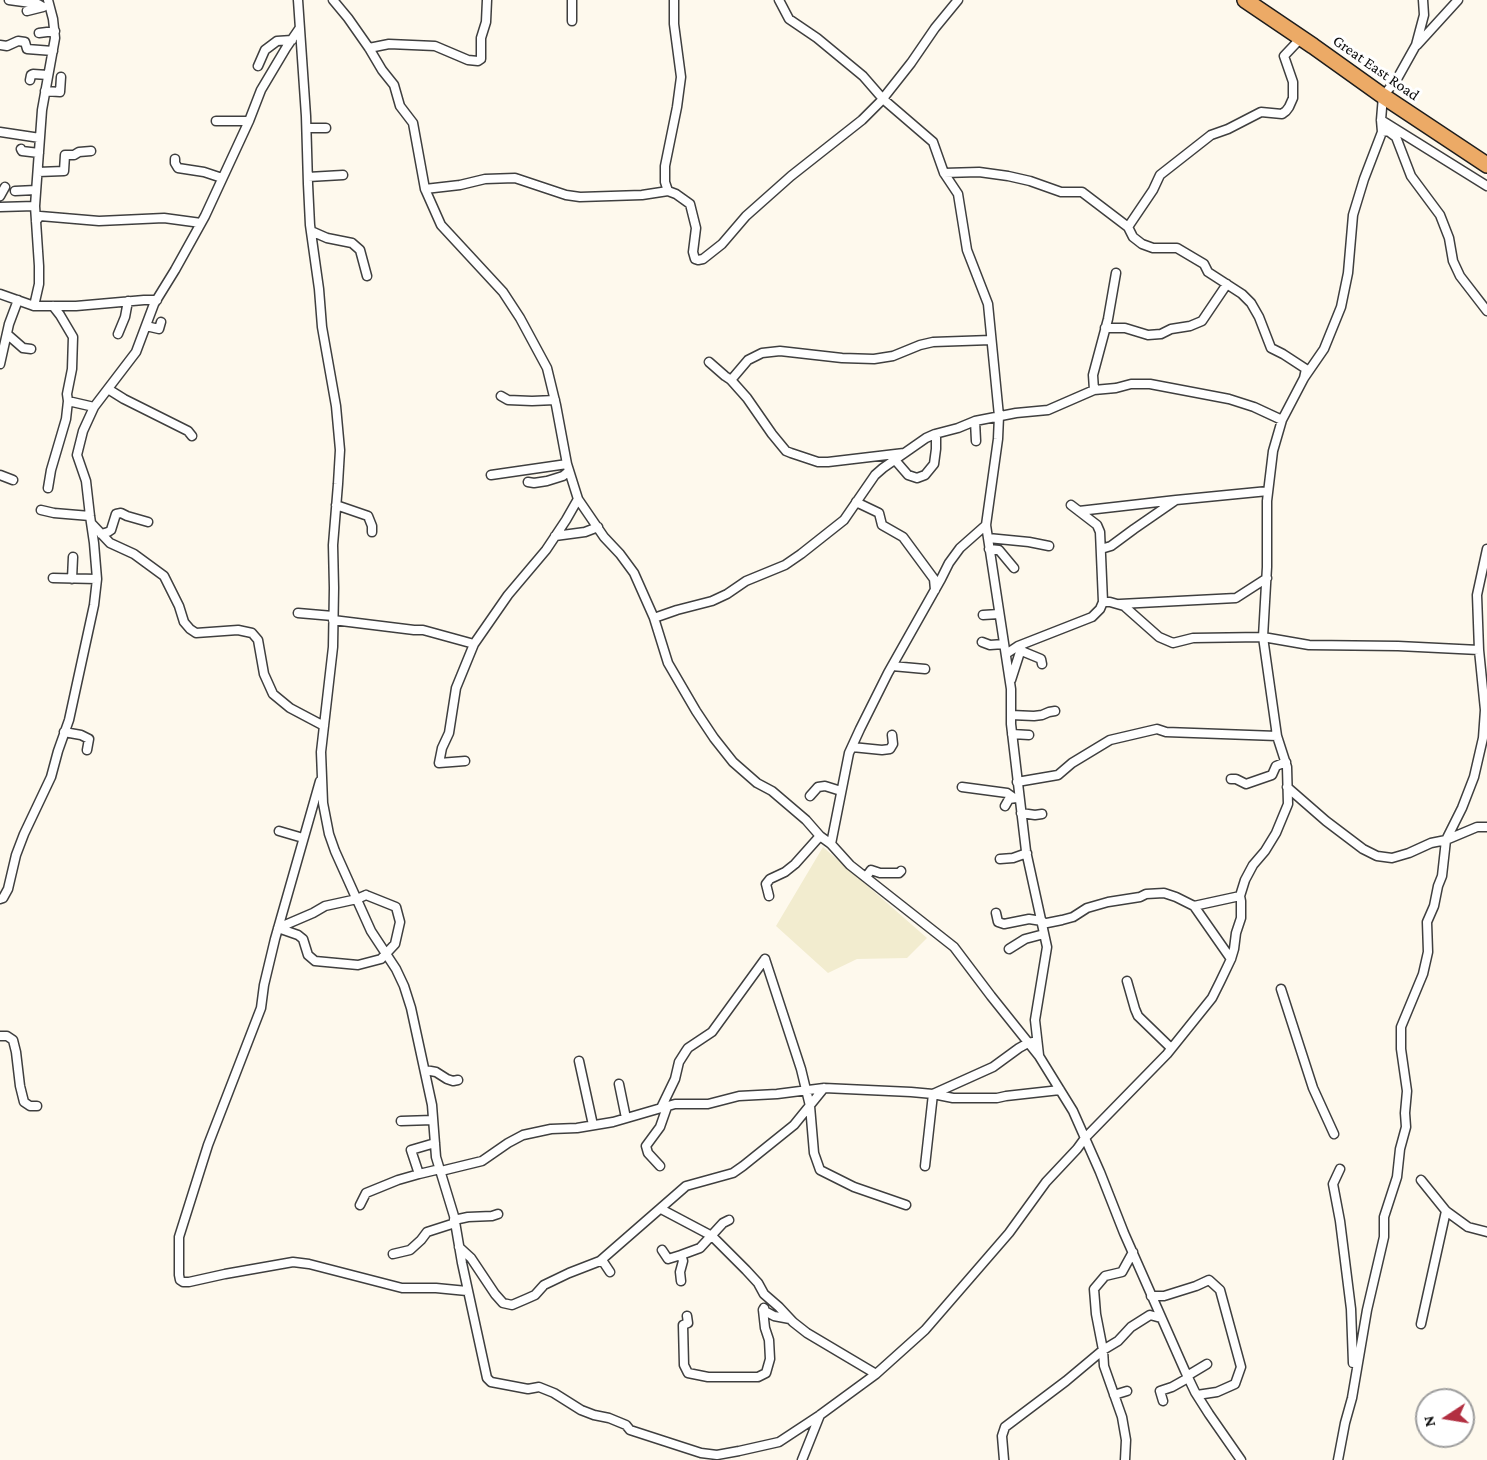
<!DOCTYPE html>
<style>
body{margin:0}
#map{position:relative;width:1487px;height:1460px;overflow:hidden;background:#fef9ed;font-family:"Crimson Pro",serif}
canvas{display:block}
.north{position:absolute;left:1415px;top:1388px;width:60px;height:60px;box-sizing:border-box;background:#fff;border:2px solid #9e9e9e;border-radius:50%;rotate:258deg;font-size:16px;font-weight:700;line-height:24px;text-align:center;color:#0c0c0c}
.north::after{content:'';display:block;margin:auto;width:21px;height:27px;background:#b22f41;clip-path:polygon(50% 0,100% 100%,50% 72%,0 100%)}
</style>
<div id="map">
<canvas width="1487" height="1460"></canvas>
<div class="north">N</div>
</div>
<script>
const c = document.querySelector('canvas').getContext('2d');
c.lineJoin = 'round';
function fill(path, color) {
  c.fillStyle = color;
  c.fill(path, 'evenodd');
}
function toPath(rows) {
  const path = new Path2D();
  for (const r of rows) {
    path.moveTo(r[0], r[1]);
    for (let i = 2; i < r.length; i += 2) path.lineTo(r[i], r[i + 1]);
  }
  return path;
}
function trace(path, color, width, dash) {
  c.strokeStyle = color;
  c.lineWidth = width;
  c.lineCap = dash ? 'butt' : 'round';
  c.setLineDash(dash || []);
  c.stroke(path);
}
function write(font, color, halo, rows, align = 'center') {
  c.font = font + ' "Crimson Pro",serif';
  c.lineWidth = 6;
  c.setLineDash([]);
  c.textBaseline = 'middle';
  c.strokeStyle = halo;
  c.fillStyle = color;
  for (const [text, x, y, turn = 0] of rows) {
    c.save();
    c.translate(x, y);
    c.rotate((+turn || 0) * Math.PI / 180);
    c.textAlign = isNaN(turn) ? turn : align;
    if (halo) c.strokeText(text, 0, 0);
    c.fillText(text, 0, 0);
    c.restore();
  }
}
fill(toPath([
 [823,847,927,938,907,958,857,959,828,973,776,926]
]), '#f2eccf');
const minor = toPath([
 [9,0,38,4,43,7],
 [298,0,306,116,308,184,310,225,319,289,322,327,336,406,340,450,338,484,333,545,334,588,333,647,321,752,323,803,329,834,335,851,371,931,396,969,404,986,411,1008,432,1105,436,1157,454,1216,462,1263,487,1378,491,1382,528,1389,539,1387,554,1393,581,1410,594,1415,609,1418,626,1425,630,1430,701,1453,717,1455,739,1451,779,1442,820,1415,876,1374,925,1330,1009,1233,1046,1182,1077,1149,1085,1138,1167,1054,1212,998,1220,982,1231,959,1234,949,1236,933,1241,918,1241,901,1240,896,1245,880,1253,865,1265,851,1276,833,1288,804,1287,767,1277,736,1263,637,1267,567,1267,501,1273,451,1282,420,1304,378,1324,349,1341,307,1348,273,1353,215,1364,179,1382,132,1381,120,1383,96,1397,79,1416,45,1424,15,1423,0],
 [333,0,348,18,369,48,382,70,394,85,400,106,413,123,425,189,441,225,503,292,520,318,547,368,556,405,567,464,578,499,604,537,620,554,634,573,654,618,668,663,696,711,714,738,733,762,757,783,772,791,806,820,820,836,831,844,850,865,954,947,991,996,1039,1056,1073,1111,1100,1172,1124,1233,1185,1371,1195,1392,1209,1414,1241,1460],
 [572,0,572,21],
 [674,0,674,24,681,77,677,107,665,166,665,182,668,191,676,194,690,204,696,228,693,252,695,259,698,260,703,259,722,244,746,216,791,176,862,120,881,101,911,63,935,28,958,0],
 [779,0,789,19,817,38,863,76,883,99,933,142,944,173,958,194,967,250,988,304,999,416,998,439,986,525,1011,689,1011,724,1026,851,1047,947,1035,1020,1039,1055],
 [27,11,43,7],
 [39,33,55,31],
 [0,45,7,46,18,41,25,42,27,49,53,51],
 [1417,45,1458,0],
 [369,48,389,44,435,46,468,60,478,61,481,59,481,38,486,22,487,0],
 [258,66,265,50,277,41,292,40],
 [30,80,31,75,33,74,48,75],
 [45,91,60,92,61,77],
 [1381,120,1487,186],
 [216,121,249,121],
 [307,128,326,128],
 [0,132,40,138],
 [1382,132,1388,131,1396,137,1411,176,1440,215,1449,238,1453,261,1460,276,1487,311],
 [21,149,22,151,39,153],
 [175,159,175,163,178,168,204,172,222,178],
 [38,172,64,171,65,155,74,155,79,152,91,151],
 [944,173,979,172,1008,176,1030,181,1061,192,1082,192,1128,227,1133,237,1142,244,1153,248,1177,248,1204,264,1208,272,1242,294,1251,303,1259,317,1271,348,1283,354,1306,369,1304,378],
 [308,177,343,175],
 [425,189,460,185,485,179,515,178,566,195,580,197,642,195,668,191],
 [15,191,36,190],
 [0,196,5,187],
 [0,207,35,206],
 [36,221,40,216,99,221,164,218,201,223],
 [1128,227,1153,190,1160,175,1211,135,1228,129,1261,112,1282,114,1286,111,1289,107,1293,98,1293,82,1284,56,1301,38],
 [311,231,327,238,352,243,360,250,367,276],
 [0,294,34,306,76,306,144,300,157,300],
 [34,306,39,284,39,266,35,206,42,110,55,38,53,19,48,0],
 [53,306,60,315,73,337,72,369,67,394,68,401,94,407],
 [146,326,159,329,161,322],
 [1105,328,1125,328,1148,335,1161,334,1171,329,1190,326,1202,321,1227,284],
 [7,334,23,348,31,349],
 [118,334,125,317,128,301],
 [709,362,725,376,731,380,747,398,772,434,786,451,791,453,818,462,828,462,904,453],
 [0,364,9,324,18,300],
 [731,380,748,360,762,353,780,351,842,358,874,359,893,356,920,345,933,342,991,340],
 [108,389,124,399,188,431,192,436],
 [1094,390,1093,375,1108,319,1116,273],
 [501,396,508,400,532,401,555,400],
 [975,421,976,441],
 [895,460,908,475,917,478,925,475,934,464,936,449,936,434],
 [0,475,13,480],
 [491,475,567,464],
 [528,482,534,483,547,481,563,476,569,471],
 [48,488,51,470,66,419,68,401],
 [856,502,879,513,882,525,903,537,934,579,935,590],
 [336,505,368,516,372,526,372,532],
 [1071,505,1097,525,1100,532,1103,602],
 [41,510,54,513,90,516],
 [1079,511,1176,500],
 [92,524,110,543,134,554,164,576,179,606,184,622,190,629,196,633,238,630,252,633,258,640,264,674,273,694,290,708,324,726],
 [101,534,108,532,111,530,116,514,121,513,127,516,148,522],
 [555,536,585,532,598,527],
 [988,538,1029,542,1049,546],
 [989,549,999,550,1014,568],
 [1101,549,1111,546,1134,529,1176,500,1268,491],
 [53,578,97,579],
 [72,579,73,557],
 [1120,604,1236,598,1267,578],
 [298,613,333,616],
 [983,615,999,614],
 [654,618,677,610,712,601,727,594,746,581,785,565,801,554,844,520,875,475,883,468,926,438,935,434,958,428,975,421,1016,413,1048,410,1094,390,1116,388,1131,384,1150,384,1229,399,1254,407,1282,420],
 [333,620,414,630,423,630,474,644],
 [982,642,990,645,1004,644],
 [1018,647,1024,652,1041,659,1042,664],
 [1006,654,1018,646,1092,617,1100,609,1103,602,1110,602,1124,606,1159,637,1173,643,1193,638,1263,637,1309,645,1398,646,1479,650],
 [892,666,925,669],
 [1011,680,1021,649],
 [1011,715,1034,716,1042,715,1049,712,1055,711],
 [64,732,81,735,89,739,87,750],
 [1012,734,1029,735],
 [852,747,882,750,890,749,893,744,892,735],
 [465,761,439,763,442,748,449,733,456,688,474,644,508,595,546,550,566,520,578,499],
 [1231,779,1236,779,1246,784,1272,775,1276,766,1286,762],
 [320,781,275,939,264,985,261,1008,208,1145,179,1237,179,1275,180,1280,183,1282,189,1282,225,1274,293,1262,309,1264,402,1288,436,1288,467,1291],
 [1017,782,1058,775,1072,763,1110,740,1157,729,1166,732,1277,736],
 [962,787,1007,793,1014,798],
 [1287,787,1326,821,1363,849,1377,856,1392,858,1409,853,1431,843,1446,840,1462,808,1474,777,1483,738,1485,710,1479,650,1477,595,1487,549],
 [810,796,818,787,825,786,841,791],
 [1005,806,1009,799,1016,798],
 [1021,813,1035,815,1042,814],
 [279,831,303,838],
 [831,844,849,753,860,729,888,673,941,579,949,563,960,548,986,525],
 [1000,859,1013,858,1027,853],
 [866,877,871,870,880,873,899,873,901,871],
 [366,895,396,907,400,922,395,944,381,959,358,965,315,961,308,955,303,939,298,935,278,928,313,913,325,906,357,899,366,895],
 [769,896,766,884,770,879,785,872,795,864,820,836],
 [0,899,3,898,8,889,16,855,24,834,51,777,58,751,69,720,94,605,97,579,94,543,90,516,86,481,77,455,83,431,94,407,136,352,154,304,175,270,205,216,249,121,261,90,286,48,299,29],
 [1194,906,1240,896],
 [996,913,998,922,1004,924,1029,919,1042,921],
 [1042,924,1062,920,1073,917,1087,908,1108,902,1140,897,1146,894,1164,893,1176,897,1194,906,1231,959],
 [1009,949,1025,939,1044,934],
 [765,959,801,1069,810,1106,814,1153,820,1170,854,1187,906,1205],
 [1127,981,1135,1009,1138,1016,1171,1048],
 [1281,989,1313,1088,1334,1134],
 [0,1036,7,1036,13,1040,16,1052,20,1086,24,1102,30,1106,37,1106],
 [579,1061,593,1125],
 [425,1070,436,1072,447,1079,453,1081,458,1080],
 [619,1084,626,1118],
 [661,1108,675,1079,679,1062,686,1051,688,1048,712,1032,765,959],
 [401,1121,433,1120],
 [435,1143,411,1150,419,1174,440,1169],
 [660,1166,648,1153,646,1146,660,1127,667,1107],
 [925,1166,933,1094,993,1067,1019,1048,1028,1043,1033,1042],
 [1340,1169,1333,1184,1340,1221,1351,1309,1353,1363],
 [441,1171,482,1161,508,1143,523,1135,551,1129,577,1128,613,1122,675,1104,708,1104,739,1096,777,1094,824,1088,911,1092,933,1094,953,1098,997,1098,1006,1096,1060,1090],
 [1421,1180,1446,1211,1468,1227,1487,1232],
 [360,1205,366,1193,398,1180,419,1174],
 [661,1209,712,1236,746,1270,758,1283,764,1294,779,1307,793,1322,807,1333,876,1374],
 [454,1220,468,1217,492,1216,498,1214],
 [459,1247,471,1258,495,1294,503,1303,512,1305,526,1299,535,1295,544,1285,569,1273,600,1261,686,1186,733,1173,743,1166,794,1125,824,1088],
 [662,1250,668,1259,681,1255],
 [393,1254,410,1250,421,1240,427,1232,455,1223],
 [602,1260,610,1272],
 [681,1281,680,1272,683,1261,681,1255,700,1248,723,1223,729,1220],
 [1151,1296,1164,1296,1196,1286,1209,1280,1220,1290,1241,1367,1235,1384,1217,1392,1197,1395],
 [764,1308,763,1310,774,1316,790,1319],
 [687,1316,688,1323,683,1325,684,1365,688,1373,708,1377,758,1377,766,1373,770,1359,769,1340,765,1328,763,1310],
 [1421,1324,1446,1211],
 [1187,1376,1207,1364],
 [1114,1395,1127,1391],
 [1163,1401,1160,1391,1172,1387,1188,1378],
 [802,1460,820,1415],
 [1004,1460,1002,1436,1005,1427,1066,1381,1103,1350,1118,1341,1131,1327,1150,1315,1161,1318],
 [1125,1460,1126,1440,1122,1417,1104,1366,1103,1350,1096,1314,1094,1289,1105,1276,1122,1272,1133,1252],
 [1338,1460,1345,1423,1352,1398,1367,1310,1384,1237,1384,1217,1397,1177,1400,1149,1406,1127,1405,1113,1407,1091,1401,1049,1401,1027,1423,974,1428,952,1427,922,1434,906,1438,886,1442,876,1446,840,1477,827,1487,827]
]);
const trunk = toPath([
 [1245,0,1313,46,1383,96,1487,165]
]);
trace(minor, '#3f3f3f', 11);
trace(trunk, '#1d1d1d', 18);
trace(minor, '#fff', 8);
trace(trunk, '#ecaa66', 15);
write('16px', '#0c0c0c', '#fff', [
 ["Great East Road",1376,68,35]
]);
</script>
